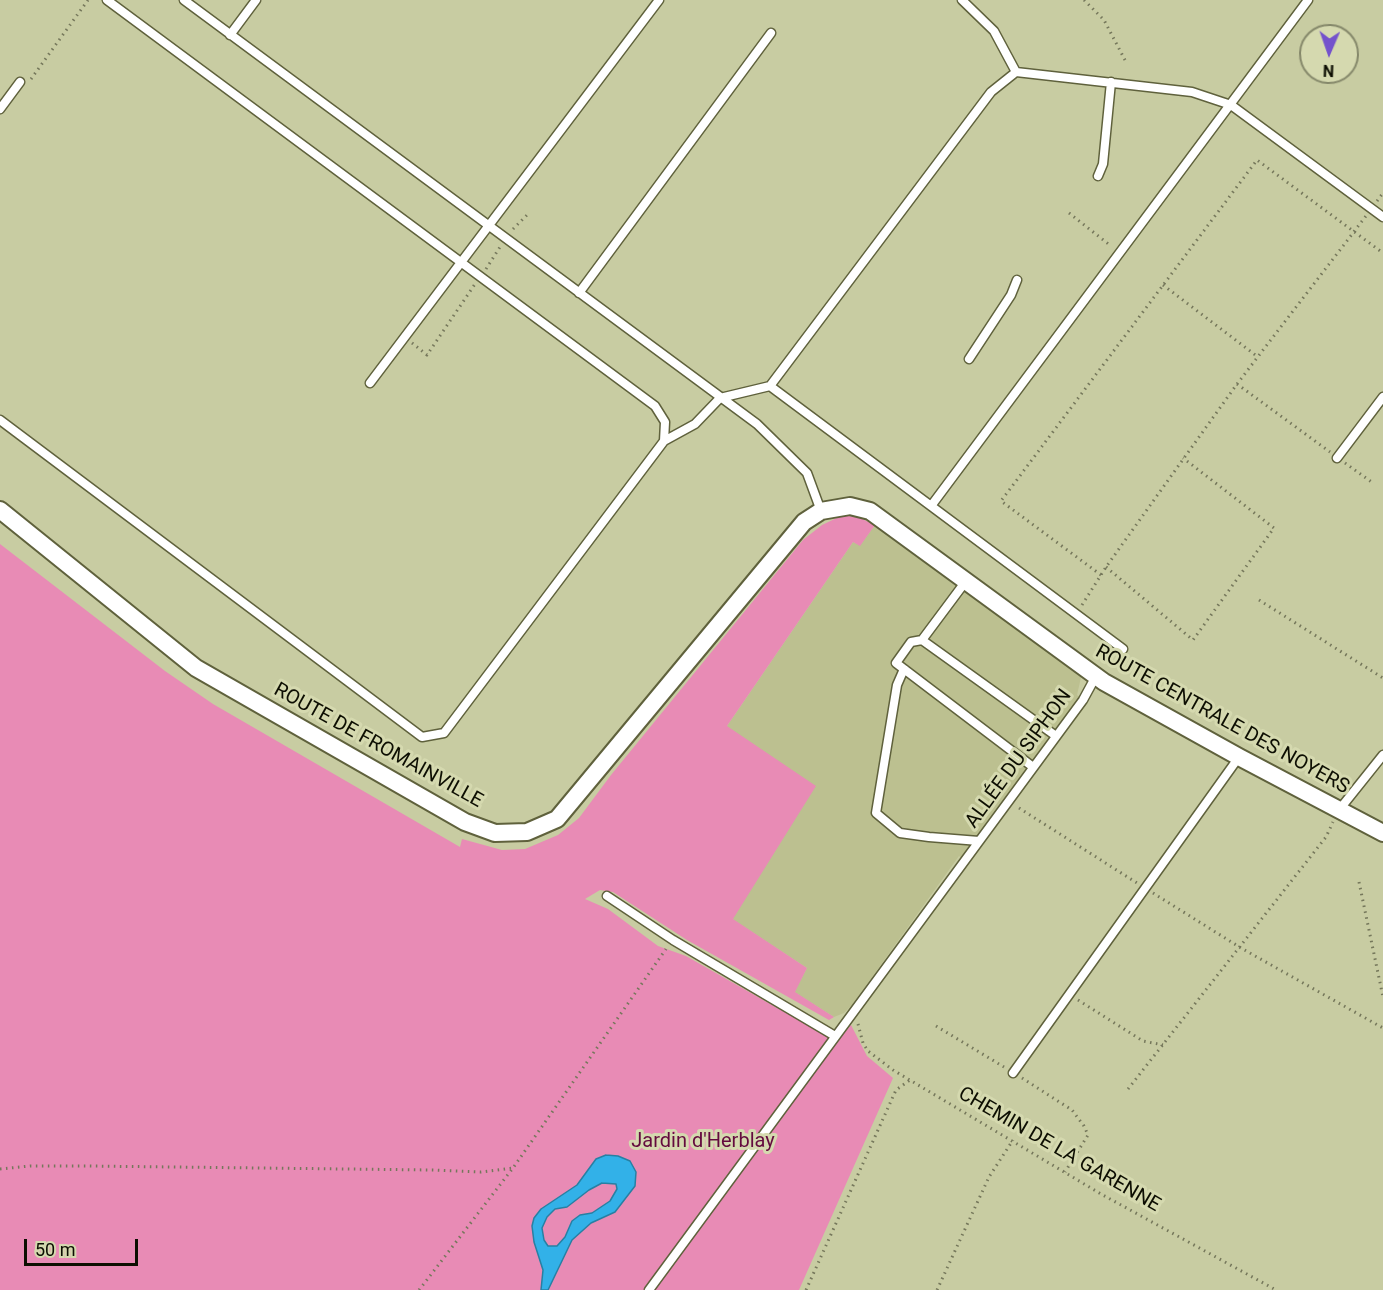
<!DOCTYPE html>
<meta charset="utf-8">
<style>
body{margin:0}
#map{position:relative;width:1383px;height:1290px;overflow:hidden;background:#c8cca2;font-family:Roboto,sans-serif}
canvas{display:block}
.north{position:absolute;left:1299px;top:24px;width:60px;height:60px;box-sizing:border-box;background:#d5d9af;border:2px solid #85886a;border-radius:50%;rotate:182deg;font-size:16px;font-weight:700;line-height:24px;text-align:center;color:#0d0e02}
.north::after{content:'';display:block;margin:auto;width:21px;height:27px;background:#7452cc;clip-path:polygon(50% 0,100% 100%,50% 72%,0 100%)}
.scale{position:absolute;left:24px;top:1239px;width:114px;height:27px;box-sizing:border-box;border:3px solid #0d0e02;border-top:0;padding-left:8px;font-size:18px;line-height:21px;white-space:nowrap;color:#0d0e02;-webkit-text-stroke:4px #d5d9af;paint-order:stroke}
</style>
<div id="map">
<canvas width="1383" height="1290"></canvas>
<div class="north">N</div>
<div class="scale">50 m</div>
</div>
<script>
const c = document.querySelector('canvas').getContext('2d');
c.lineJoin = 'round';
function fill(path, color) {
  c.fillStyle = color;
  c.fill(path, 'evenodd');
}
function toPath(rows) {
  const path = new Path2D();
  for (const r of rows) {
    path.moveTo(r[0], r[1]);
    for (let i = 2; i < r.length; i += 2) path.lineTo(r[i], r[i + 1]);
  }
  return path;
}
function trace(path, color, width, dash) {
  c.strokeStyle = color;
  c.lineWidth = width;
  c.lineCap = dash ? 'butt' : 'round';
  c.setLineDash(dash || []);
  c.stroke(path);
}
function write(font, color, halo, rows, align = 'center') {
  c.font = font + ' Roboto,sans-serif';
  c.lineWidth = 6;
  c.setLineDash([]);
  c.textBaseline = 'middle';
  c.strokeStyle = halo;
  c.fillStyle = color;
  for (const [text, x, y, turn = 0] of rows) {
    c.save();
    c.translate(x, y);
    c.rotate((+turn || 0) * Math.PI / 180);
    c.textAlign = isNaN(turn) ? turn : align;
    if (halo) c.strokeText(text, 0, 0);
    c.fillText(text, 0, 0);
    c.restore();
  }
}
fill(toPath([
 [875,525,1082,673,1077,695,1087,703,969,863,959,856,852,1005,844,1013,834,1017,794,992,807,968,732,919,727,726,853,542,860,545]
]), '#bcc090');
fill(toPath([
 [843,515,860,518,875,525,860,546,853,542,727,726,816,786,733,919,807,968,795,992,834,1017,829,1020,687,940,613,892,600,890,585,899,608,909,658,946,686,956,837,1042,851,1025,867,1056,893,1078,799,1290,0,1290,0,544,165,671,213,704,460,847,462,839,502,850,525,849,558,835,579,818,611,775,803,540,822,525]
]), '#e88bb5');
const water = toPath([
 [606,1155,618,1156,630,1161,636,1172,635,1186,615,1212,591,1223,572,1240,548,1290,541,1290,543,1270,534,1242,532,1226,534,1218,541,1209,577,1185,596,1159,606,1155],
 [602,1183,616,1184,617,1189,610,1201,592,1213,580,1215,572,1221,565,1237,557,1246,548,1246,544,1240,542,1228,547,1217,555,1209,567,1207,589,1190,602,1183]
]);
fill(water, '#32b1e8');
trace(water, '#2780a3', 1.5);
const lane = toPath([
 [184,0,757,424,807,473,821,511],
 [962,0,994,31,1016,72],
 [230,35,256,0],
 [0,109,20,82],
 [1098,176,1103,164,1111,82],
 [579,293,771,33],
 [969,359,1011,295,1017,280],
 [370,383,659,0],
 [770,386,1123,649],
 [0,420,422,737,444,733,664,441,665,422,655,406,107,0],
 [664,441,695,424,720,398,770,386,991,92,1016,72,1192,92,1231,105,1383,217],
 [1337,458,1383,397],
 [931,506,1308,0],
 [922,640,966,581],
 [904,669,897,685,876,813,900,833,929,837,979,841],
 [1033,767,896,663,911,642,922,640,1056,736],
 [1339,810,1383,755],
 [607,896,673,940,835,1036],
 [1013,1073,1239,757],
 [649,1290,1083,700,1096,676]
]);
const street = toPath([
 [0,510,196,668,465,822,495,833,527,832,557,819,804,522,821,511,850,506,870,511,1104,682,1239,757,1383,833]
]);
trace(lane, '#5f613c', 11);
trace(street, '#5f613c', 20);
trace(toPath([
 [1084,0,1104,20,1125,60],
 [31,79,88,0],
 [1377,201,1383,193],
 [1069,213,1111,246],
 [513,229,529,213],
 [486,269,500,247],
 [1163,285,1258,357],
 [412,343,427,355,475,284],
 [1237,384,1330,452],
 [1345,463,1373,483],
 [1106,567,1193,640,1274,528,1183,458],
 [1101,575,1001,501,1257,160,1383,253],
 [1259,600,1383,678],
 [1082,605,1106,567,1237,384,1366,216],
 [1019,808,1137,883],
 [1359,882,1383,997],
 [1153,893,1241,948,1383,1028],
 [1078,1000,1143,1041,1163,1045],
 [858,1024,863,1043,868,1051,893,1070,1101,1194,1276,1290],
 [936,1026,1004,1067],
 [1022,1078,1072,1110,1084,1126,1088,1135,1065,1172],
 [1128,1089,1326,837,1333,822],
 [0,1169,30,1166,87,1166,432,1170,481,1172,513,1168],
 [419,1290,513,1168,666,949],
 [806,1290,896,1090,910,1080],
 [937,1290,989,1177,1013,1140]
]), '#75775b', 3, [1.5, 4.5]);
trace(lane, '#fff', 8);
trace(street, '#fff', 16);
write('20px', '#0d0e02', '#d5d9af', [
 ["ROUTE CENTRALE DES NOYERS",1222,720,29],
 ["ROUTE DE FROMAINVILLE",378,746,29],
 ["ALLÉE DU SIPHON",1019,759,-54],
 ["CHEMIN DE LA GARENNE",1059,1150,30]
]);
write('20px', '#640a3e', '#d5d9af', [
 ["Jardin d'Herblay",703,1142]
]);
</script>
